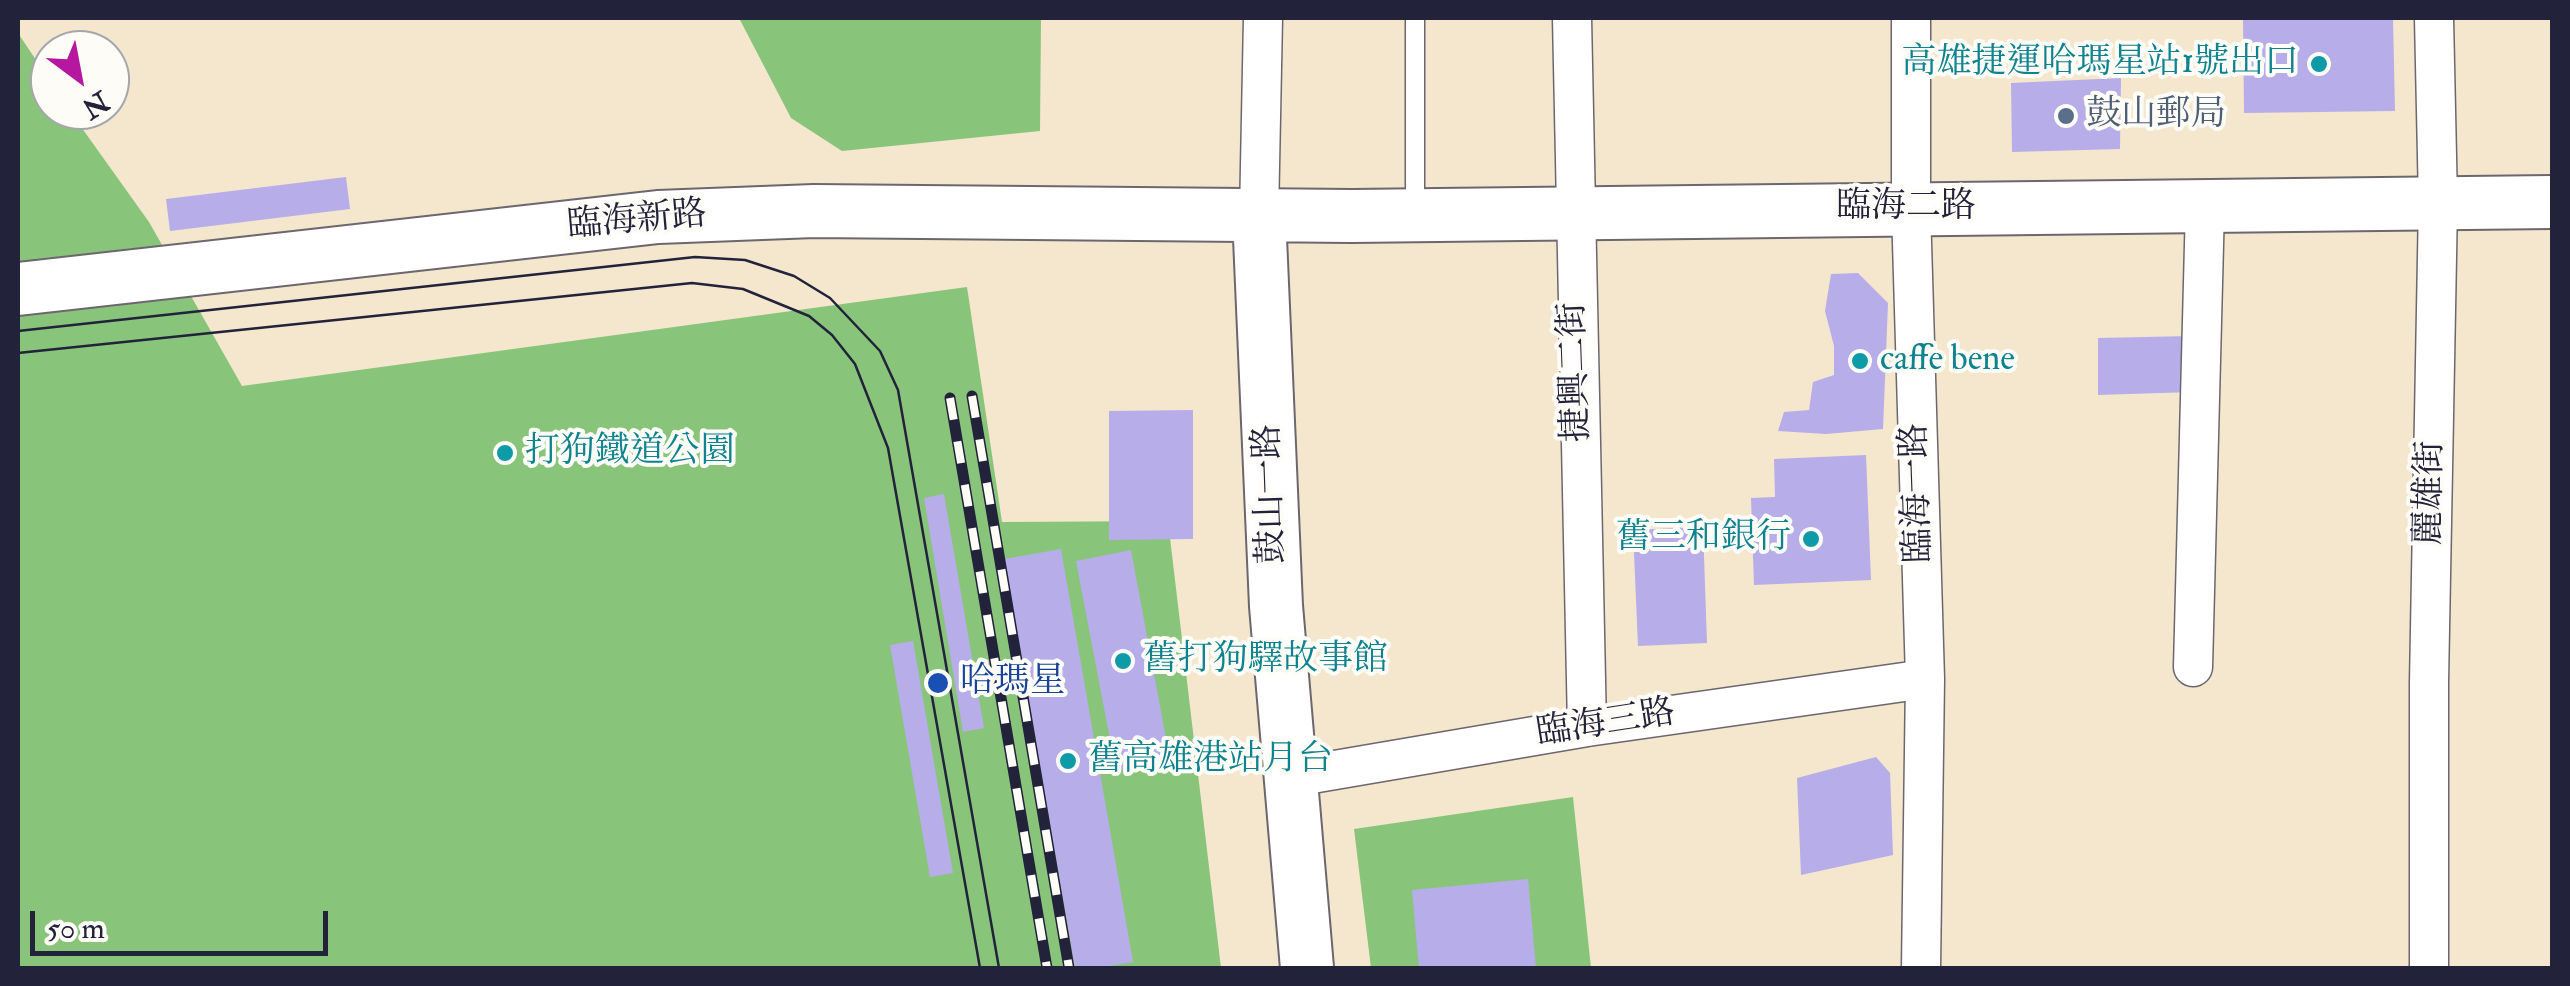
<!DOCTYPE html>
<meta charset="utf-8">
<style>
body{margin:0}
#map{position:relative;width:2570px;height:986px;overflow:hidden;background:#f4e7ce;font-family:"IM FELL Double Pica",serif}
canvas{display:block}
.frame{position:absolute;inset:0;border:20px solid #22223b;pointer-events:none}
.north{position:absolute;left:30px;top:30px;width:100px;height:100px;box-sizing:border-box;background:#fdfcf7;border:2px solid #a5a5ac;border-radius:50%;rotate:148deg;font-size:28px;font-weight:700;line-height:40px;text-align:center;color:#22223b}
.north::after{content:'';display:block;margin:auto;width:35px;height:45px;background:#b5179e;clip-path:polygon(50% 0,100% 100%,50% 72%,0 100%)}
.scale{position:absolute;left:30px;top:911px;width:298px;height:45px;box-sizing:border-box;border:5px solid #22223b;border-top:0;padding-left:12px;font-size:30px;line-height:35px;white-space:nowrap;color:#22223b;-webkit-text-stroke:8px #fdfcf7;paint-order:stroke}
</style>
<div id="map">
<canvas width="2570" height="986"></canvas>
<div class="frame"></div>
<div class="north">N</div>
<div class="scale">50 m</div>
</div>
<script>
const c = document.querySelector('canvas').getContext('2d');
c.lineJoin = 'round';
function fill(path, color) {
  c.fillStyle = color;
  c.fill(path, 'evenodd');
}
function toPath(rows) {
  const path = new Path2D();
  for (const r of rows) {
    path.moveTo(r[0], r[1]);
    for (let i = 2; i < r.length; i += 2) path.lineTo(r[i], r[i + 1]);
  }
  return path;
}
function trace(path, color, width, dash) {
  c.strokeStyle = color;
  c.lineWidth = width;
  c.lineCap = dash ? 'butt' : 'round';
  c.setLineDash(dash || []);
  c.stroke(path);
}
function write(font, color, halo, rows, align = 'center') {
  c.font = font + ' "IM FELL Double Pica","Noto Serif TC",serif';
  c.lineWidth = 8;
  c.setLineDash([]);
  c.textBaseline = 'middle';
  c.strokeStyle = halo;
  c.fillStyle = color;
  for (const [text, x, y, turn = 0] of rows) {
    c.save();
    c.translate(x, y);
    c.rotate((+turn || 0) * Math.PI / 180);
    c.textAlign = isNaN(turn) ? turn : align;
    if (halo) c.strokeText(text, 0, 0);
    c.fillText(text, 0, 0);
    c.restore();
  }
}
fill(toPath([
 [739,18,1041,18,1040,131,842,151,791,118],
 [18,33,50,81,50,110,69,110,149,222,242,386,967,287,1002,522,1168,521,1221,968,18,968],
 [1573,797,1591,968,1371,968,1354,829]
]), '#88c57b');
fill(toPath([
 [2243,18,2393,18,2395,111,2244,113],
 [2121,78,2120,149,2012,152,2011,83],
 [346,177,350,209,170,231,166,199],
 [1858,273,1888,303,1883,429,1826,434,1778,431,1784,412,1809,410,1813,382,1834,375,1834,346,1825,311,1831,274],
 [2191,336,2192,392,2098,395,2098,338],
 [1193,410,1193,539,1109,540,1109,411],
 [1866,455,1871,580,1754,585,1751,498,1775,497,1774,459],
 [944,494,984,728,963,732,924,498],
 [1703,527,1707,643,1638,646,1633,530],
 [1061,549,1133,962,1097,968,1075,968,1004,559],
 [1131,550,1170,760,1116,771,1076,561],
 [913,641,953,873,930,877,890,645],
 [1876,757,1890,773,1893,855,1801,875,1797,778],
 [1528,879,1536,968,1419,968,1412,890]
]), '#b7ade8');
const lane = toPath([
 [1415,18,1415,212]
]);
const street = toPath([
 [1572,18,1587,727],
 [1911,18,1911,209,1925,679,1921,968],
 [1259,215,1263,18],
 [2193,667,2205,206],
 [1288,778,1587,727,1925,679],
 [2429,968,2429,682,2438,203,2434,18]
]);
const secondary = toPath([
 [1259,215,1276,606,1307,968],
 [18,289,658,217,814,211,1352,216,2552,202]
]);
trace(lane, '#6c676e', 21);
trace(street, '#6c676e', 41);
trace(secondary, '#6c676e', 56);
trace(lane, '#fff', 18);
trace(street, '#fff', 38);
trace(secondary, '#fff', 52);
trace(toPath([
 [18,331,695,257,745,260,794,276,830,298,880,351,898,390,999,968],
 [18,353,692,283,743,289,809,316,832,335,855,364,888,448,980,968]
]), '#22223b', 2.5);
const rail = toPath([
 [972,396,1069,968],
 [950,398,1047,968]
]);
trace(rail, '#22223b', 11);
trace(rail, '#fdfcf7', 8, [22]);
for (const [x, y, r, color] of [
 [2319,64,10,"#0f9aa8"],
 [2066,116,10,"#5c6f8a"],
 [1860,361,10,"#0f9aa8"],
 [505,453,10,"#0f9aa8"],
 [1811,539,10,"#0f9aa8"],
 [1123,661,10,"#0f9aa8"],
 [938,683,12,"#1a4fb4"],
 [1068,761,10,"#0f9aa8"]
]) {
  const dot = new Path2D();
  dot.arc(x, y, r, 0, 2 * Math.PI);
  c.fillStyle = color;
  c.fill(dot);
  trace(dot, '#fdfcf7', 4);
}
write('35px', '#0d838f', '#fdfcf7', [
 ["高雄捷運哈瑪星站1號出口",2299,64,"right"],
 ["caffe bene",1880,361],
 ["打狗鐵道公園",525,453],
 ["舊三和銀行",1791,539,"right"],
 ["舊打狗驛故事館",1143,661],
 ["舊高雄港站月台",1088,761]
], 'left');
write('35px', '#4e5e75', '#fdfcf7', [
 ["鼓山郵局",2086,116]
], 'left');
write('35px', '#22223b', '#fdfcf7', [
 ["臨海二路",1906,208],
 ["臨海新路",637,222,-5],
 ["捷興二街",1577,372,-92],
 ["臨海一路",1919,493,-92],
 ["麗雄街",2432,493,-89],
 ["鼓山一路",1272,494,-92],
 ["臨海三路",1606,725,-9]
]);
write('35px', '#164399', '#fdfcf7', [
 ["哈瑪星",960,683]
], 'left');
</script>
